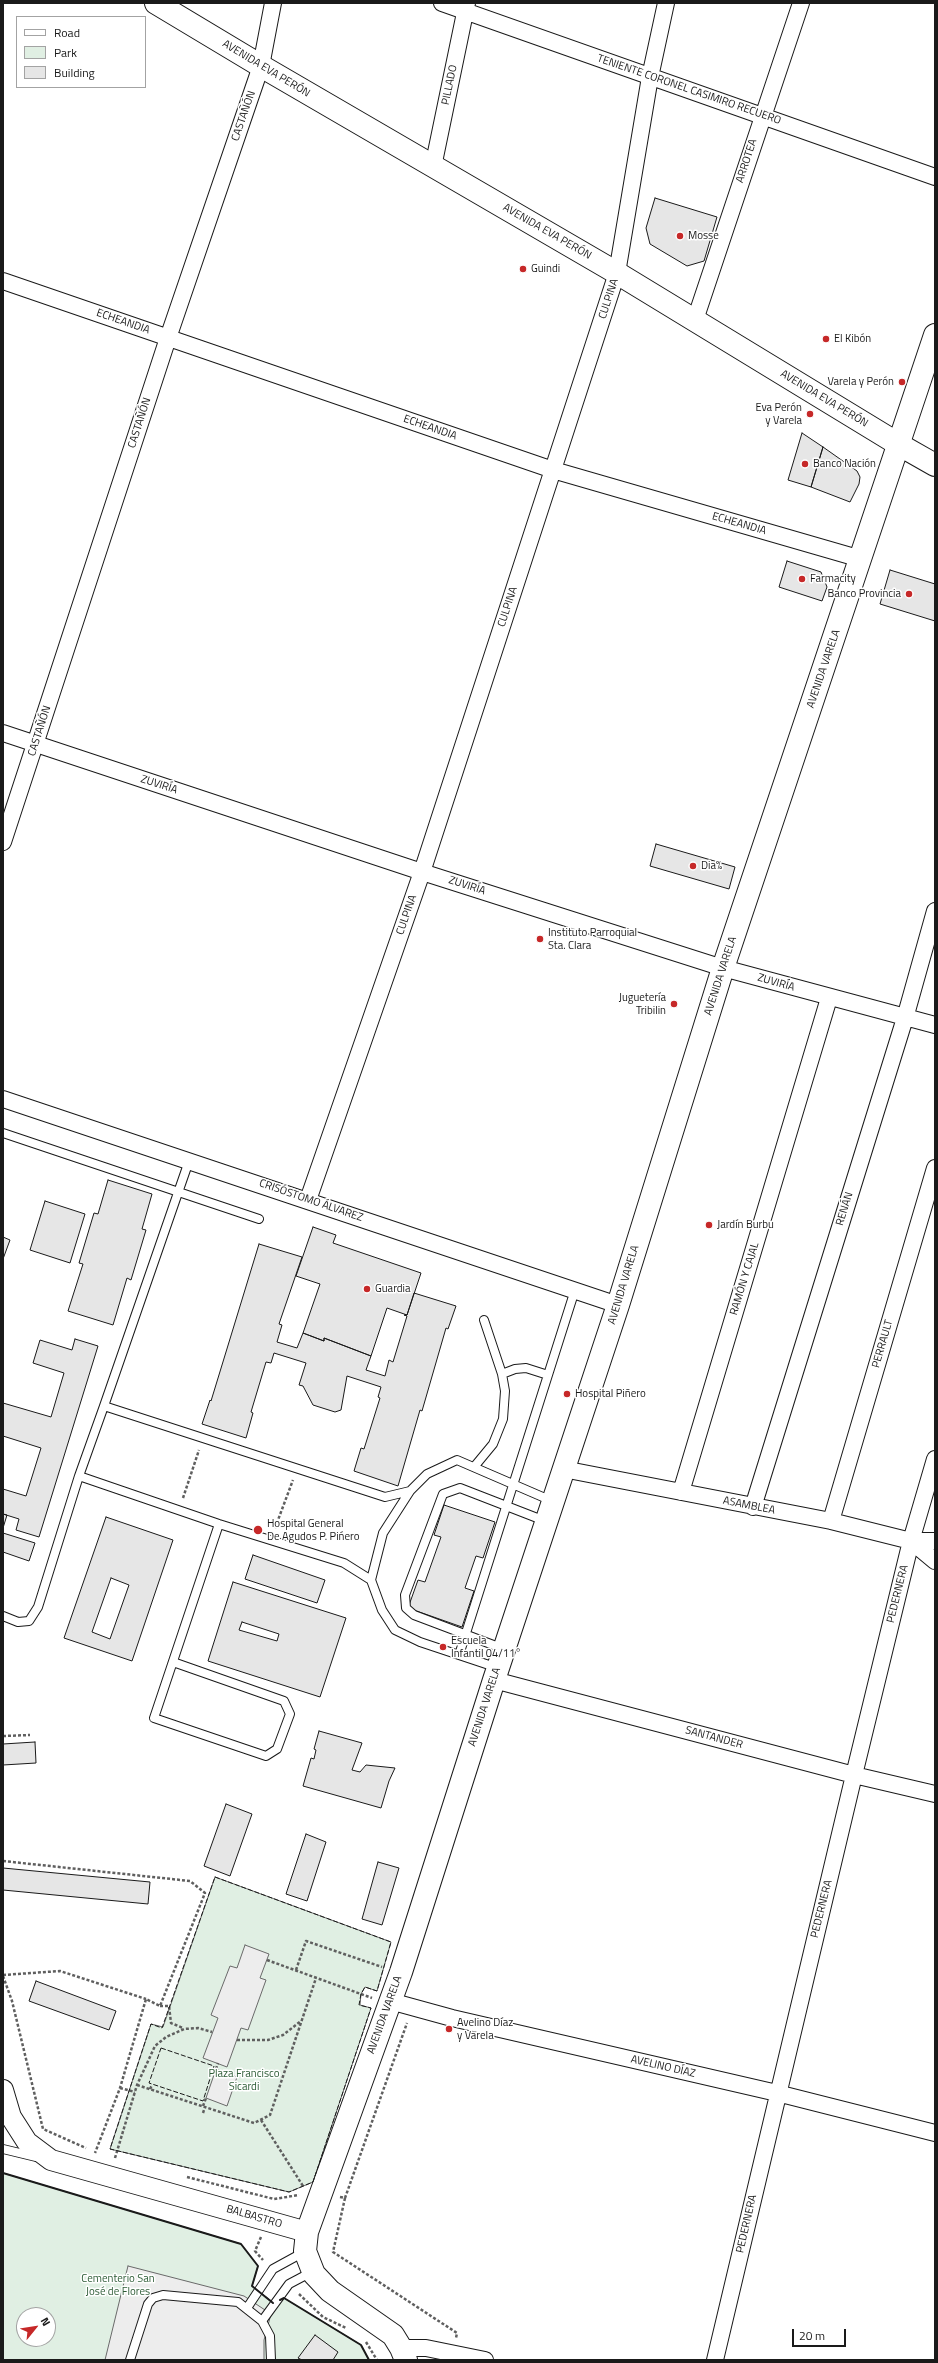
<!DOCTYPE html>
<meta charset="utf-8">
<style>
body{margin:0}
#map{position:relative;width:938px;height:2363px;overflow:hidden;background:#fff;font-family:"Titillium Web",sans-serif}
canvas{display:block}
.frame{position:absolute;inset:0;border:4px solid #1a1a1a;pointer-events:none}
.legend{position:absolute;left:16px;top:16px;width:130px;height:72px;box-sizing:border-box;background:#fff;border:1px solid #a3a3a3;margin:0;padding:5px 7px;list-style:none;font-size:12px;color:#1a1a1a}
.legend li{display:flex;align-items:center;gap:8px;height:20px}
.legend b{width:20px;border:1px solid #a3a3a3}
.north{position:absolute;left:16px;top:2307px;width:40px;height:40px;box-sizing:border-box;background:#fff;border:1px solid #a3a3a3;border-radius:50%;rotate:60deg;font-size:11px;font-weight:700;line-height:16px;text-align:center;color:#1a1a1a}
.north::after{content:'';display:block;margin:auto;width:14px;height:18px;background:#c62828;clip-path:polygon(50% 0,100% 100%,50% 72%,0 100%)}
.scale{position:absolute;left:792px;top:2329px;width:54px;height:18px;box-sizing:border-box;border:2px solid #1a1a1a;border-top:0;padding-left:5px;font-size:12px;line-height:14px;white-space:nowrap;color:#1a1a1a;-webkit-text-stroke:3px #fff;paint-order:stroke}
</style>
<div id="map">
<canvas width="938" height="2363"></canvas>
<div class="frame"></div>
<ul class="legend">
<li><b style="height:5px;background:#fff"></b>Road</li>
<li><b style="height:11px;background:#e0efe3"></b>Park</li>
<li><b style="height:11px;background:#e6e6e6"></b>Building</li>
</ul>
<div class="north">N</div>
<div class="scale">20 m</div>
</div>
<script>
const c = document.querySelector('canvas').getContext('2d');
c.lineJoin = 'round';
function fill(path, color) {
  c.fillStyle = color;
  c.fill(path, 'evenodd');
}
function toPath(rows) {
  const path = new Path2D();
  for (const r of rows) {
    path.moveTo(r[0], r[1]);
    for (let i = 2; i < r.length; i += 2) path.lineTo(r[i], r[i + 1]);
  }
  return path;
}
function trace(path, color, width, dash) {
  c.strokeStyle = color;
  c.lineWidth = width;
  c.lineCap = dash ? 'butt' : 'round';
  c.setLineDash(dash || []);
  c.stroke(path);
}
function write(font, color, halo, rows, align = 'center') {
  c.font = font + ' "Titillium Web",sans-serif';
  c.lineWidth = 3;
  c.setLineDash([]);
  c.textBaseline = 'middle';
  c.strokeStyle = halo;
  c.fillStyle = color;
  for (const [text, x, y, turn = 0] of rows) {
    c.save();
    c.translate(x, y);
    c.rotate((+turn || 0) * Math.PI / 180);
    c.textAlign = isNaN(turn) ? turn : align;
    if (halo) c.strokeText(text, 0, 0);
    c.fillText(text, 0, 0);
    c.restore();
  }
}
const green = toPath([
 [215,1877,391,1942,377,1991,365,1987,361,1994,360,2005,371,2008,313,2182,289,2192,110,2149,151,2024,163,2027,215,1877],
 [3,2173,241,2244,258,2266,252,2286,274,2303,284,2298,361,2345,369,2360,3,2360,3,2173],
 [24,2315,48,2315,48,2339,24,2339,24,2315]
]);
fill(green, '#e0efe3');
trace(green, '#6a6a6a', 1);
const parking = toPath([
 [245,1945,269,1954,260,1978,266,1980,248,2030,241,2028,227,2067,203,2058,218,2018,211,2015,230,1966,237,1968,245,1945],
 [216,2069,237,2077,227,2106,206,2098,216,2069],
 [128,2266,244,2296,271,2314,264,2340,264,2360,105,2360,128,2266]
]);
fill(parking, '#ededed');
trace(parking, '#6a6a6a', 1);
const building = toPath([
 [655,198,717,217,704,261,687,266,650,244,646,228,655,198],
 [802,433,823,447,811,487,788,480,802,433],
 [823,447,857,471,860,477,859,484,850,502,811,487,823,447],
 [787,561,821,572,827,587,822,601,779,587,787,561],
 [890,570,935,584,935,621,880,604,890,570],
 [656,844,735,867,729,889,650,866,656,844],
 [108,1180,152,1194,142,1229,146,1230,131,1280,127,1278,113,1325,68,1311,83,1264,79,1263,94,1213,98,1214,108,1180],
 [45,1201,85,1214,70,1263,30,1250,45,1201],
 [313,1227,336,1235,333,1243,421,1273,407,1315,387,1308,371,1356,324,1338,324,1341,303,1333,320,1284,296,1276,313,1227],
 [3,1237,10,1240,3,1259,3,1237],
 [259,1244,302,1257,279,1324,282,1325,277,1342,297,1348,303,1333,324,1341,324,1338,371,1356,366,1370,385,1376,389,1360,393,1362,407,1316,404,1315,407,1315,414,1293,456,1306,448,1329,446,1328,422,1411,420,1410,398,1486,354,1471,361,1448,364,1449,380,1398,378,1397,381,1387,347,1376,341,1410,335,1412,313,1405,303,1386,299,1385,306,1363,274,1353,271,1363,266,1362,251,1412,253,1413,246,1438,202,1424,210,1400,211,1401,259,1244],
 [75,1339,98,1346,39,1537,16,1530,19,1519,3,1514,3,1489,26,1496,41,1448,3,1436,3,1403,51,1417,64,1373,33,1363,40,1340,72,1350,75,1339],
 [444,1505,495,1522,483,1558,476,1556,465,1588,474,1591,462,1627,408,1608,418,1580,425,1582,441,1537,434,1535,444,1505],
 [3,1514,7,1515,3,1528,3,1514],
 [106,1517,173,1540,132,1661,64,1638,106,1517],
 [111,1578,129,1585,110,1639,92,1632,111,1578],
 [3,1533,35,1543,29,1561,3,1552,3,1533],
 [253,1555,325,1580,317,1603,245,1579,253,1555],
 [233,1582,346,1618,320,1697,208,1661,233,1582],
 [242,1622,279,1634,277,1641,239,1630,242,1622],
 [319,1731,362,1743,352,1770,360,1772,366,1765,395,1768,389,1781,381,1808,303,1786,311,1758,314,1759,316,1750,314,1749,319,1731],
 [35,1742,36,1763,3,1765,3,1744,35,1742],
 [226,1804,252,1814,230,1876,204,1866,226,1804],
 [306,1834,326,1842,307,1901,286,1894,306,1834],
 [378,1862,399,1868,382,1925,362,1919,378,1862],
 [3,1868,150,1882,148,1904,3,1890,3,1868],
 [36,1981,116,2011,109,2030,29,2001,36,1981],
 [315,2335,338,2352,333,2360,302,2360,298,2358,315,2335]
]);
fill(building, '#e6e6e6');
trace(building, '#1a1a1a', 1);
const service = toPath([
 [3,1133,259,1219],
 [502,1374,515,1369,526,1368,548,1375],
 [104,1406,189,1161],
 [474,1467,493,1444,503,1419,505,1391,502,1374,484,1320],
 [371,1580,383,1533,410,1491],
 [3,1616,18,1622,29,1621,38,1607,79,1476],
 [504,1649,414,1615,406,1608,405,1595,443,1494,460,1488,545,1521],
 [459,1655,575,1290],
 [173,1662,284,1701,290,1714,277,1749,266,1756,154,1718,219,1524],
 [498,1668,420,1642,395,1630,382,1610,371,1580,344,1563,219,1524,79,1476,104,1406,385,1497,410,1491,427,1474,457,1460,552,1501],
 [3,2149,36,2157],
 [247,2308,273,2269,304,2252],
 [262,2321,289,2284,306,2275,313,2274],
 [130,2360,148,2304,153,2298,163,2295,238,2302,262,2321,270,2336,271,2360]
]);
const minor = toPath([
 [442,3,935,177],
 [433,167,467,3],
 [3,281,553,470,861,559],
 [695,320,801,3],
 [3,733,422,872,723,968,935,1025],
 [3,842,168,338,261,66,273,3],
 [3,1099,618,1305],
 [308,1200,422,872,617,273,650,77,666,3],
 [563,1469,831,1521,911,1541,935,1541],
 [681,1492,829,998],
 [753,1507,905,1018,935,911],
 [831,1521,935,1168],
 [911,1541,935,1561],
 [494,1680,854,1775,935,1794],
 [390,2001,452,2018,777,2093,935,2133],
 [401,2348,426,2348,485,2360],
 [715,2360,854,1775,911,1541,935,1459]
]);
const tertiary = toPath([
 [3,2090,11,2117,27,2142,51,2160,307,2232]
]);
const secondary = toPath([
 [156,3,261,66,617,273,898,444,935,465],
 [406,2360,401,2348,393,2335,330,2291,314,2274,305,2251,307,2232,401,1972,494,1680,618,1305,723,968,935,335]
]);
trace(service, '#1a1a1a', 10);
trace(minor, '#1a1a1a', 18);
trace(tertiary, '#1a1a1a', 22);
trace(secondary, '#1a1a1a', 24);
trace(toPath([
 [183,1498,199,1450],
 [275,1528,293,1480],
 [3,1736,30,1735],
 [3,1861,190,1881,205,1893,160,2006,146,1999,120,2088,95,2153],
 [267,1960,372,1998],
 [296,1970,306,1941,382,1967],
 [3,1975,60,1971,146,1999],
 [3,1976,12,2001,43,2129,86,2148],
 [160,2006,169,2006,171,2023,183,2028],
 [237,2040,268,2040,283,2035,301,2021],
 [216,2069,218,2063],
 [137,2085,254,2123,270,2115,316,1978],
 [120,2088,135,2092],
 [150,2089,152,2085],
 [203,2106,206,2098],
 [203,2113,205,2107],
 [261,2120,303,2186],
 [115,2158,137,2085,155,2046,166,2037,184,2029,198,2028,212,2032],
 [187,2177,274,2199,299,2195],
 [340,2197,345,2198,407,2023],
 [345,2198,333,2252,457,2333,456,2338],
 [261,2237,255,2251,263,2260],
 [299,2294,323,2317,346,2328],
 [366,2342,377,2360]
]), '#5f5f5f', 2.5, [3, 2]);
trace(service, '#fff', 8);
trace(minor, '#fff', 16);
trace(tertiary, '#fff', 20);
trace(secondary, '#fff', 22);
trace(toPath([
 [215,1877,391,1942,377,1991,365,1987,361,1994,359,2005,371,2008,313,2182,289,2192,110,2149,151,2024,162,2028,215,1877],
 [161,2048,214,2066,203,2101,149,2083,161,2048]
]), '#1a1a1a', 1, [5, 2]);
trace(toPath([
 [3,2173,241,2244,258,2266,252,2286,273,2303],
 [280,2300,284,2298,361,2345,369,2360]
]), '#1a1a1a', 2);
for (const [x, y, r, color] of [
 [680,236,4,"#c62828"],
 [523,269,4,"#c62828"],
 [826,339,4,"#c62828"],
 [902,382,4,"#c62828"],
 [810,414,4,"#c62828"],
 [805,464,4,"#c62828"],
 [802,579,4,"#c62828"],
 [909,594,4,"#c62828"],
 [693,866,4,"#c62828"],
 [540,939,4,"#c62828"],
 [674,1004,4,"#c62828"],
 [709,1225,4,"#c62828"],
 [367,1289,4,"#c62828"],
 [567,1394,4,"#c62828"],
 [258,1530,5,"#c62828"],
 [443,1647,4,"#c62828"],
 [449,2029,4,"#c62828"]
]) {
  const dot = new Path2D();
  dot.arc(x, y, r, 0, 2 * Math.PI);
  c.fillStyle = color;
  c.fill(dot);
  trace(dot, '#fff', 1.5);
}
write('11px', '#1a1a1a', '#fff', [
 ["AVENIDA EVA PERÓN",266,69,31],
 ["PILLADO",450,85,-78],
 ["TENIENTE CORONEL CASIMIRO RECUERO",689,90,19],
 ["CASTAÑÓN",244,116,-71],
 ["ARROTEA",747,161,-72],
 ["AVENIDA EVA PERÓN",547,232,30],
 ["CULPINA",609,299,-72],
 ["ECHEANDIA",123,322,19],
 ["AVENIDA EVA PERÓN",824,399,31],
 ["CASTAÑÓN",140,423,-72],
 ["ECHEANDIA",430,428,19],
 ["ECHEANDIA",739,524,16],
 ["CULPINA",508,607,-72],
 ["AVENIDA VARELA",824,669,-71],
 ["CASTAÑÓN",40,731,-72],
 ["ZUVIRÍA",159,785,18],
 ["ZUVIRÍA",467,886,18],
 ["CULPINA",407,915,-71],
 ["AVENIDA VARELA",721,976,-72],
 ["ZUVIRÍA",776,983,16],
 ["CRISÓSTOMO ÁLVAREZ",311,1201,19],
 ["RENÁN",845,1209,-73],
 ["RAMÓN Y CAJAL",745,1279,-73],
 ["AVENIDA VARELA",624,1285,-73],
 ["PERRAULT",883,1344,-74],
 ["ASAMBLEA",749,1506,11],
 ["PEDERNERA",898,1594,-76],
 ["AVENIDA VARELA",485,1707,-72],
 ["SANTANDER",714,1738,15],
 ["PEDERNERA",822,1909,-76],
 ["AVENIDA VARELA",385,2015,-70],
 ["AVELINO DÍAZ",663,2067,13],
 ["BALBASTRO",254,2217,16],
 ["PEDERNERA",747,2224,-77]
]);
write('11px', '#1a1a1a', '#fff', [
 ["Mosse",688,236],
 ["Guindi",531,269],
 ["El Kibón",834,339],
 ["Varela y Perón",894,382,"right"],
 ["Eva Perón",802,408,"right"],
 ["y Varela",802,421,"right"],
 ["Banco Nación",813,464],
 ["Farmacity",810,579],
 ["Banco Provincia",901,594,"right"],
 ["Dia%",701,866],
 ["Instituto Parroquial",548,933],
 ["Sta. Clara",548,946],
 ["Juguetería",666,998,"right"],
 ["Tribilin",666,1011,"right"],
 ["Jardín Burbu",717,1225],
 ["Guardia",375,1289],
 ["Hospital Piñero",575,1394],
 ["Hospital General",267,1524],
 ["De Agudos P. Pińero",267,1537],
 ["Escuela",451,1641],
 ["Infantil 04/11°",451,1654],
 ["Avelino Díaz",457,2023],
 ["y Varela",457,2036]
], 'left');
write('11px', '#2b5a34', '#fff', [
 ["Plaza Francisco",244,2074],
 ["Sicardi",244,2087],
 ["Cementerio San",118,2279],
 ["José de Flores",118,2292]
]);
</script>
